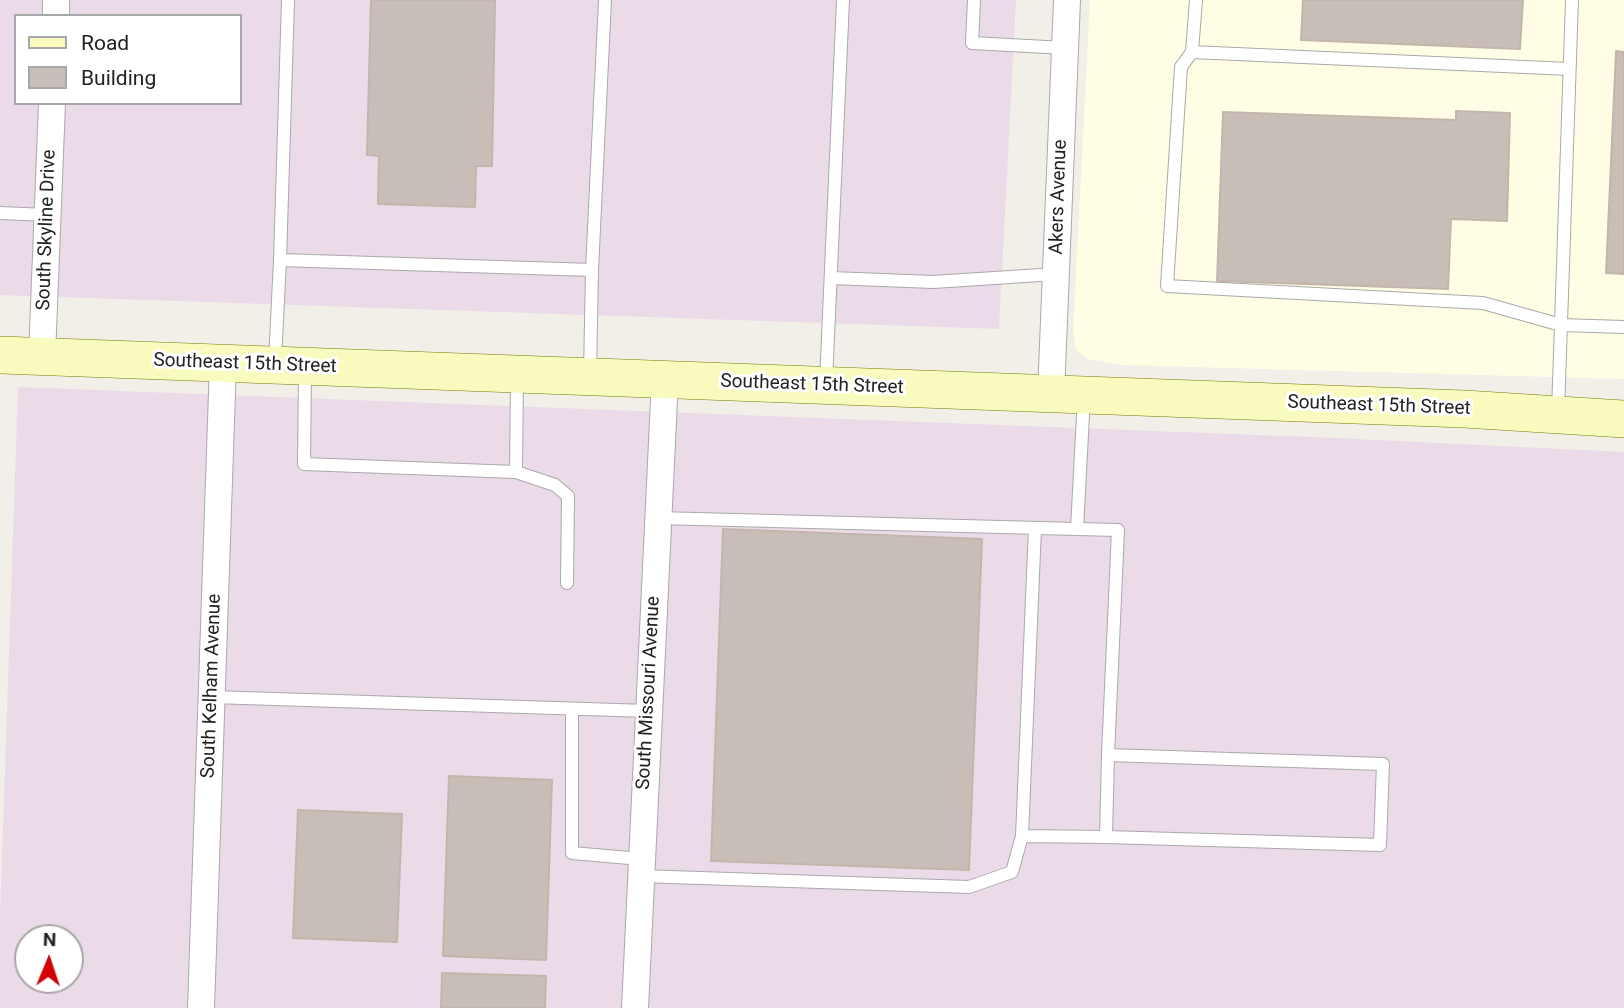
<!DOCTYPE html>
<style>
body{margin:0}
#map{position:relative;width:1624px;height:1008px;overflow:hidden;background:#f2efe9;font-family:Roboto,sans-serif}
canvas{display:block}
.legend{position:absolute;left:14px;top:14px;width:228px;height:91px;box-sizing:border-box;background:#fff;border:2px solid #a7a7a7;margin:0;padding:9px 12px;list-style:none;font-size:21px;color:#222}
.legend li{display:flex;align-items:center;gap:14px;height:35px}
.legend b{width:35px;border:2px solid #a7a7a7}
.north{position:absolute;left:14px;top:924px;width:70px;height:70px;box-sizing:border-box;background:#fff;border:2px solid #a7a7a7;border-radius:50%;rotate:2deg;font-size:19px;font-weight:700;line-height:28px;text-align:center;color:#222}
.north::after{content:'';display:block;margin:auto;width:24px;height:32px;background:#d40005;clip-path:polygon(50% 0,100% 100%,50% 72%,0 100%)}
</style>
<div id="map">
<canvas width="1624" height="1008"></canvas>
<ul class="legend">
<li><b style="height:9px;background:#f9fabe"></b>Road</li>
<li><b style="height:19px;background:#c7beb8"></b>Building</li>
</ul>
<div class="north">N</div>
</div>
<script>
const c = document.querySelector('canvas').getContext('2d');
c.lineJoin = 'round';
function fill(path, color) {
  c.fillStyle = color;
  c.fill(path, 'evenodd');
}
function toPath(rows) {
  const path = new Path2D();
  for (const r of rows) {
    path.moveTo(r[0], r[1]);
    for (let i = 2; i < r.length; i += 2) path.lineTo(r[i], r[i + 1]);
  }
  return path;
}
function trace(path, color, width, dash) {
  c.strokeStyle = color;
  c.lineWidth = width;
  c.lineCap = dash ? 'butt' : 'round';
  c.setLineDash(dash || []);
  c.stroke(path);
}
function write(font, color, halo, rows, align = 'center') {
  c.font = font + ' Roboto,sans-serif';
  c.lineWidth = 6;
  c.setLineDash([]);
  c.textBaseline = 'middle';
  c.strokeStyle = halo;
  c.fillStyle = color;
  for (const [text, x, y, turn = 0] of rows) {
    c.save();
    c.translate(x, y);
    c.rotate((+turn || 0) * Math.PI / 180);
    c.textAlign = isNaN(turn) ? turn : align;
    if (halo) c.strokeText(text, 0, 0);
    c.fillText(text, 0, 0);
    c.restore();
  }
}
fill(toPath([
 [0,0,1016,0,999,329,0,295],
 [16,16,240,16,240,103,16,103],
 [18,387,1336,438,1624,452,1624,1008,0,1008,0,916],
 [28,938,70,938,70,980,28,980]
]), '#ebdbe8');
fill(toPath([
 [1090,0,1624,0,1624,379,1121,365,1088,359,1076,350,1073,333]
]), '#fffee5');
const building = toPath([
 [371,0,495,0,492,166,476,166,475,207,378,204,379,156,367,155,371,0],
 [1303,0,1523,0,1520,49,1301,40,1303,0],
 [1616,51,1624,52,1624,274,1606,273,1616,51],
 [1456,111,1510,113,1507,221,1451,219,1448,289,1217,281,1223,112,1456,120,1456,111],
 [723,529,982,539,969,870,711,861,723,529],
 [449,776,552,780,546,960,443,956,449,776],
 [298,810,402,814,397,942,293,938,298,810],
 [442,973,546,976,545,1008,441,1008,442,973]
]);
fill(building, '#c7beb8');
trace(building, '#c4b5ab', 2);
const service = toPath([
 [974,0,972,43,1065,48],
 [1196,0,1192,52,1569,69],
 [1192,52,1181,67,1167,286,1483,303,1561,325,1624,327],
 [0,213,47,215],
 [280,260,288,0],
 [592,270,605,0],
 [831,278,933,282,1056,274],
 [275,361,280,260,592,270,590,373],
 [305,370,304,464,516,472,517,377],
 [826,382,843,0],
 [1558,412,1572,0],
 [516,472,555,485,568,496,567,583],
 [658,518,1077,529,1084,396],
 [1035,528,1022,836,1106,837],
 [1077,529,1118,530,1108,755,1106,837,1380,845,1383,764,1108,755],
 [212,697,648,711],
 [572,709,572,853,641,859],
 [640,876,969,887,1012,872,1022,836]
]);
const minor = toPath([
 [56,16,56,0],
 [42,356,52,103],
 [1051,394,1067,0],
 [201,1008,223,363],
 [635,1008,665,379]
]);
const secondary = toPath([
 [0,355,1464,409,1624,419]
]);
trace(service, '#a9a9a9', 14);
trace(minor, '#a9a9a9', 28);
trace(secondary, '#737d05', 38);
trace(service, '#fff', 12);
trace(minor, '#fff', 26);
trace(secondary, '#f9fabe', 37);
write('19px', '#222', '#fff', [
 ["Akers Avenue",1059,197,-88],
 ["South Skyline Drive",47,230,-88],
 ["Southeast 15th Street",245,364,2],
 ["Southeast 15th Street",812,385,2],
 ["Southeast 15th Street",1379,406,2],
 ["South Kelham Avenue",212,686,-88],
 ["South Missouri Avenue",649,693,-87]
]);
</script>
